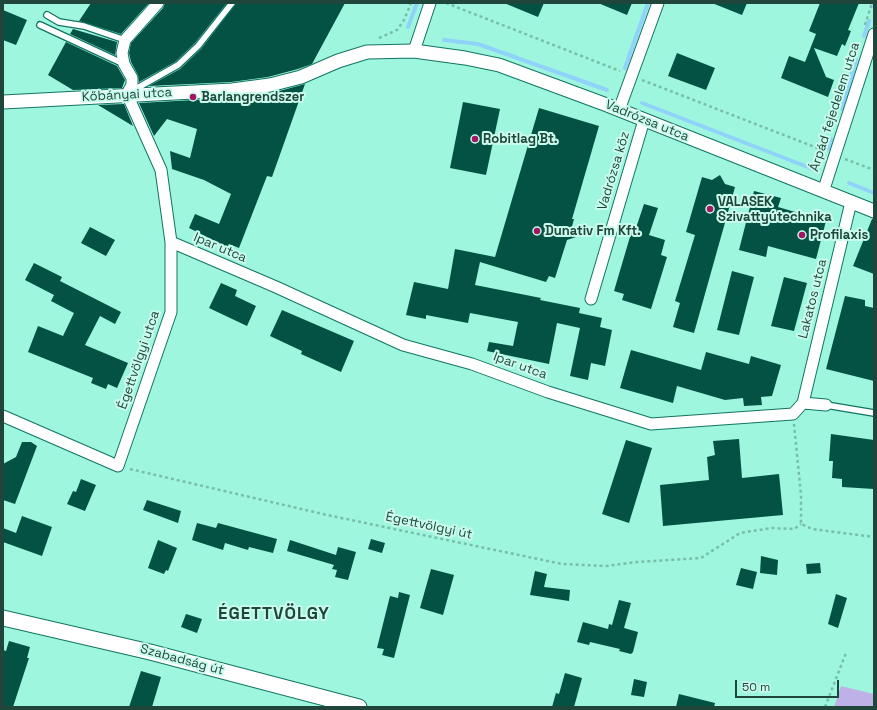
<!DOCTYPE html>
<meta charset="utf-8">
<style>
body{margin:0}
#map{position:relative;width:877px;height:710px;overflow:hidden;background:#9ff6de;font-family:"Space Grotesk",sans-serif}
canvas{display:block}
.frame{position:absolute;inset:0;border:4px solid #20453b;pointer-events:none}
.scale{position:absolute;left:735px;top:680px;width:104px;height:18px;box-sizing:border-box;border:2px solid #20453b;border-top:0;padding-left:5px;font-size:12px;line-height:14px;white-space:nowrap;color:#20453b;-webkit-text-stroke:3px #cafced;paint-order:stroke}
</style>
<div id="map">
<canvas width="877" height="710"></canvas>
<div class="frame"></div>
<div class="scale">50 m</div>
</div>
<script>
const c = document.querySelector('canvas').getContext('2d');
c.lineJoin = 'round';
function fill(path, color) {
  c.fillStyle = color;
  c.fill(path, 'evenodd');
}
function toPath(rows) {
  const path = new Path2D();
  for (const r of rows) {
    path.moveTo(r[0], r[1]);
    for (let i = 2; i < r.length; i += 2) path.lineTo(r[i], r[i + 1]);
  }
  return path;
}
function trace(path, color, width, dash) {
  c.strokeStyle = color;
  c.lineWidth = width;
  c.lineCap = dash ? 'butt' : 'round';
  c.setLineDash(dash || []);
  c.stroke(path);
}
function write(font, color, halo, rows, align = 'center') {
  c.font = font + ' "Space Grotesk",sans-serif';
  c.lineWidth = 4;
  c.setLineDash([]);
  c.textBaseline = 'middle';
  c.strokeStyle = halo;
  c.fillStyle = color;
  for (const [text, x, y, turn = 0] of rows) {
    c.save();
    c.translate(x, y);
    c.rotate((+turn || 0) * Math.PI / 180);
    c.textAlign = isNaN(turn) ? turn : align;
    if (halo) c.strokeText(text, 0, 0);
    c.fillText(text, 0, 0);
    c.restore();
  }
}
fill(toPath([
 [841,686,874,694,874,707,834,707]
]), '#beb1e8');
trace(toPath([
 [873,6,874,4],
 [408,27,417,3],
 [864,36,869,21],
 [444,40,478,44,607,90],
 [625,68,648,3],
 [642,103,813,169],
 [842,109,856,60],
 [828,149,831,139],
 [849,183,874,193]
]), '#90d3fa', 4);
fill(toPath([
 [91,3,149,3,121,34,79,21],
 [165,3,227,3,195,43,175,62,139,82,138,75,131,62,129,53,131,43,163,8],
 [236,3,345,3,312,64,298,69,268,77,231,82,149,86,180,69,201,49],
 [504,3,544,3,538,17],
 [598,3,632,3,627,15],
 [712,3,747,3,742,15],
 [820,3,859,3,848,30,851,31,845,46,842,44,837,56,814,48,826,77,834,80,828,97,781,78,789,56,805,62,816,34,809,31],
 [3,10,27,20,16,45,3,40],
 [73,29,117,42,115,55,70,34],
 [66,42,117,66,125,80,122,88,73,90,48,75],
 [677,53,715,68,706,90,668,76],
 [305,84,272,177,267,176,239,248,229,244,227,247,189,228,195,214,219,224,231,194,204,180,172,169,170,151,190,158,197,129,167,119,154,136,139,103,233,98,272,93],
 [463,102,500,109,486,175,450,168],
 [124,104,133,126,98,105],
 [539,108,599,126,572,219,574,219,571,230,576,237,567,240,555,278,549,276,546,282,480,262,475,285,541,298,540,300,580,308,579,313,602,318,600,327,612,330,605,366,591,363,588,380,570,376,580,328,557,323,549,364,487,351,489,342,513,346,518,322,470,313,468,323,426,315,426,319,406,315,414,282,448,289,455,249,495,257],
 [720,175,725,184,735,187,694,333,673,327,680,303,675,301,695,235,686,232,702,177,712,180],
 [754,191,781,198,778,207,826,221,816,259,768,246,766,257,739,250],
 [644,204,658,208,649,235,665,240,661,255,667,257,651,309,622,300,624,294,614,291,632,230,635,231],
 [872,219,874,219,874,274,853,266],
 [90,227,115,240,106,256,81,243],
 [34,263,62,277,60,281,121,312,115,324,100,316,85,345,128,363,117,388,108,384,106,389,91,383,93,378,28,352,38,326,63,336,74,313,51,301,54,295,25,280],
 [732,271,754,277,739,335,717,330],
 [784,277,807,283,794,331,771,326],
 [221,283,237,290,235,296,256,306,247,326,209,308],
 [845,296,865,300,865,306,874,308,874,381,826,369],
 [282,310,354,341,341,372,301,354,302,351,270,336],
 [631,350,701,370,706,352,749,364,751,356,781,365,772,396,761,397,762,405,744,406,743,398,725,400,677,386,673,403,620,388],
 [831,434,874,440,874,489,842,487,842,479,832,478,833,461,829,461],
 [739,439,742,478,779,474,783,515,663,526,660,485,709,480,707,457,715,455,713,441],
 [626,440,652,448,629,523,602,514],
 [22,442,31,442,37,446,15,504,3,500,3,464,16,457],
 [81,479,96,485,85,511,67,504,73,491,76,492],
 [147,500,181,511,178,523,143,510],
 [22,516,52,527,42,556,3,542,3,528,16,533],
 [197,523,216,528,218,523,277,539,273,553,249,547,248,550,225,543,223,550,192,540],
 [371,539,385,543,382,553,368,549],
 [158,540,177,548,168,571,166,570,164,574,148,568],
 [290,540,336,555,338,547,356,552,348,580,335,577,337,570,332,569,334,565,287,551],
 [761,556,778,560,777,575,760,573],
 [820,563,821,573,807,574,806,564],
 [741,568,757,572,753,589,736,585],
 [431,569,454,575,443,615,420,608],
 [535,571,547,574,544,587,570,590,569,601,530,595],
 [399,592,410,595,394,658,382,655,384,649,377,648,390,596,398,598],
 [836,594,847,598,838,628,828,624],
 [619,600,631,603,624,628,638,632,633,652,631,654,619,651,620,649,590,642,589,645,577,642,583,622,608,629,609,624,612,625],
 [186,614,202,619,197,633,181,627],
 [9,641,30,647,27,658,29,658,13,707,3,707,3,650,6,651],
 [141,671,161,677,152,707,129,707],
 [565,673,582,678,574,707,552,707,556,693,559,694],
 [634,679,647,682,644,697,631,695],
 [679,694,715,703,714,707,676,707]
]), '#035243');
const service = toPath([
 [47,15,59,22,84,26,125,40],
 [40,25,124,64],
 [132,91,178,65,198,46,232,3],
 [826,405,874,413]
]);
const minor = toPath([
 [414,51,430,3],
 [619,110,658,3],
 [824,189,874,34],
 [171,242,276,287,403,345,472,364,548,392,651,424,793,414,803,403,826,405],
 [591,299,644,120],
 [803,403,851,202],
 [3,416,118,466,171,312,171,242,161,170,127,94,132,85,132,78,124,64,122,53,125,40,158,3]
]);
const tertiary = toPath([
 [3,102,232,90,270,85,301,77,338,61,367,52,414,51,465,58,499,65,607,105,874,211]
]);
const secondary = toPath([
 [3,618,150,652,359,707]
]);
trace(service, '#117562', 8);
trace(minor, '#117562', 13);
trace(tertiary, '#117562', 15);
trace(secondary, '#117562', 17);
trace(toPath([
 [446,3,620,71],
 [865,25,872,3],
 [379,38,397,30,404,20,411,3],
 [642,80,825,151],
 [845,159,874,170],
 [794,424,801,495,801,524,812,529,874,537],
 [130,469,327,515,562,564,606,566,637,562,701,558,740,533,772,528,794,529,801,524],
 [825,707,846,653]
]), '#77bfab', 2.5, [3, 3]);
trace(service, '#fff', 5.5);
trace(minor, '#fff', 11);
trace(tertiary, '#fff', 13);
trace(secondary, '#fff', 15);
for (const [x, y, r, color] of [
 [193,97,4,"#a11761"],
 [475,139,4,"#a11761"],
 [710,209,4,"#a11761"],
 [537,231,4,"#a11761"],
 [802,235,4,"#a11761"]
]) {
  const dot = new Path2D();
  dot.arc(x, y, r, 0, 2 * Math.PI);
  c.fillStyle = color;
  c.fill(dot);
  trace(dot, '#cafced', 1.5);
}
write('13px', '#20453b', '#cafced', [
 ["Kőbányai utca",127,95,-3],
 ["Árpád fejedelem utca",835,107,-72],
 ["Vadrózsa utca",647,121,22],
 ["Vadrózsa köz",614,171,-73],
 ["Ipar utca",220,248,23],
 ["Lakatos utca",813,299,-76],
 ["Égettvölgyi utca",139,360,-71],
 ["Ipar utca",520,366,20],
 ["Égettvölgyi út",429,526,12],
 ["Szabadság út",182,660,15]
]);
write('bold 13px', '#20453b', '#cafced', [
 ["Barlangrendszer",201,97],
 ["Robitlag Bt.",483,139],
 ["VALASEK",718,202],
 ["Szivattyútechnika",718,217],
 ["Dunativ Fm Kft.",545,231],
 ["Profilaxis",810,235]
], 'left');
c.letterSpacing = '1px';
write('bold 17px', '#20453b', '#cafced', [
 ["ÉGETTVÖLGY",274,614]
]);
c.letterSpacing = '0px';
</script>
